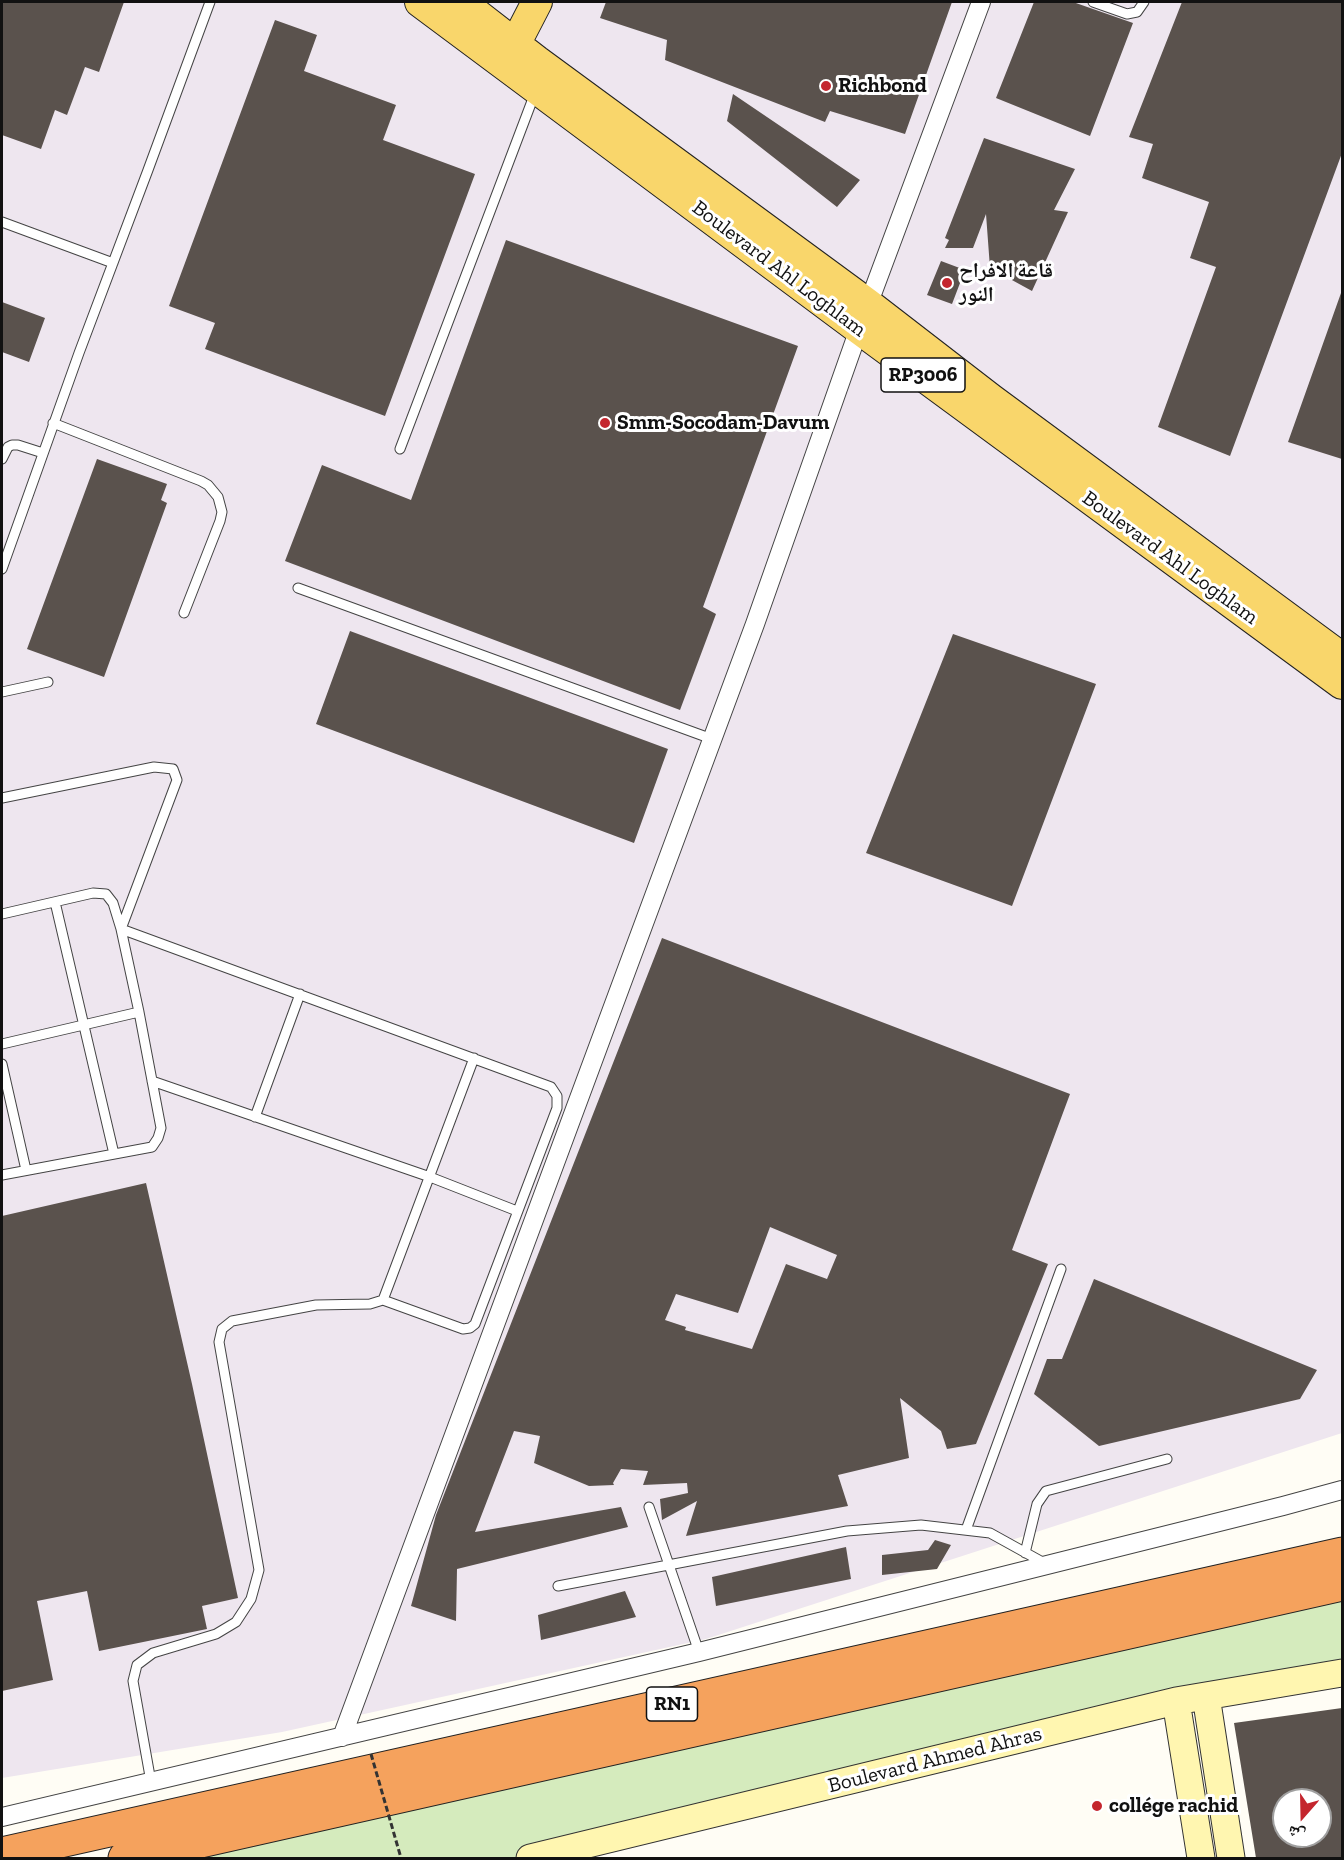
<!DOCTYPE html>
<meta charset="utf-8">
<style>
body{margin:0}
#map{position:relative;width:1344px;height:1860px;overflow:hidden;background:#fffdf5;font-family:"Zilla Slab","Noto Naskh Arabic",serif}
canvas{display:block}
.frame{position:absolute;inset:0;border:3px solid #111;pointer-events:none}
.north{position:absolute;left:1272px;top:1788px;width:60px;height:60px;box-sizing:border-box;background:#fff;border:2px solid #a0a0a0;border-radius:50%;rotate:200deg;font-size:16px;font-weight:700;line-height:24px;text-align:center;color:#111}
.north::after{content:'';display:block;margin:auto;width:21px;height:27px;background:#c4262e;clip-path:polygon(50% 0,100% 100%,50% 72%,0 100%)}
</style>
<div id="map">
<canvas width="1344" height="1860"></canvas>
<div class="frame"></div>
<div class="north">ش</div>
</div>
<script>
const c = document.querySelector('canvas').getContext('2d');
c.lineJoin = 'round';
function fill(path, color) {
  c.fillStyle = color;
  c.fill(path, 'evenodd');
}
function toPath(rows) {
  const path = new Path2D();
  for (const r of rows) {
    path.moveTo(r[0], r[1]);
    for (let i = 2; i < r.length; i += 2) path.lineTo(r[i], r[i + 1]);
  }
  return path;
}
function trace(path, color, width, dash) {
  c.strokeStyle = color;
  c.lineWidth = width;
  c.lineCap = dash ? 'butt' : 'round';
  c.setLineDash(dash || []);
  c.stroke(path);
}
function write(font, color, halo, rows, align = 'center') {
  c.font = font + ' "Zilla Slab","Noto Naskh Arabic",serif';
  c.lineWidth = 6;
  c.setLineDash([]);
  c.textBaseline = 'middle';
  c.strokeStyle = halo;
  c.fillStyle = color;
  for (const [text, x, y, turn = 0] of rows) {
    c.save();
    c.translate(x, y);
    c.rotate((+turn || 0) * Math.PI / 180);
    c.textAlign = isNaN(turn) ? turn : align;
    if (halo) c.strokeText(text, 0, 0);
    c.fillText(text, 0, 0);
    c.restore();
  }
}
fill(toPath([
 [2,2,1342,2,1342,1433,706,1639,282,1732,2,1778]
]), '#eee6ef');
fill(toPath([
 [1342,1584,1342,1674,1177,1702,514,1858,125,1858]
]), '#d5ebbd');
fill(toPath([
 [2,2,124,2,99,72,85,67,67,115,55,110,41,149,2,135],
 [606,2,952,2,905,134,830,111,825,122,665,60,667,40,600,18],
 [1034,2,1073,2,1133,23,1090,136,996,98],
 [1182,2,1342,2,1342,153,1230,456,1158,427,1216,267,1190,258,1209,202,1142,178,1153,144,1129,137],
 [275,20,317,35,304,71,396,105,383,140,475,174,385,416,205,349,215,323,169,306],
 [733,94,860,180,837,207,727,121],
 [984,138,1075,169,1054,210,1068,212,1032,291,990,268,986,214,973,248,945,248,949,240,945,238],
 [506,240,798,346,703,607,716,614,680,710,285,561,322,465,411,500],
 [941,261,965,270,952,304,927,295],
 [1341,293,1342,294,1342,459,1288,442],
 [2,302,45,318,29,362,2,352],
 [97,459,167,484,161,500,167,503,104,677,27,649],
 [350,631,668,749,634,843,316,724],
 [953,634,1096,684,1012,906,866,853],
 [662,938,1070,1094,1012,1250,1048,1264,976,1444,947,1449,941,1431,900,1398,909,1458,838,1475,848,1506,686,1536,697,1501,662,1520,660,1499,688,1493,687,1483,643,1485,648,1471,621,1469,613,1483,614,1485,589,1486,534,1463,540,1436,514,1431,475,1532,621,1507,628,1527,457,1569,456,1621,411,1606,436,1515],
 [770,1227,837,1255,827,1279,786,1264,752,1349,685,1330,686,1327,665,1320,676,1294,738,1313],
 [146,1183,192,1384,238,1598,202,1606,207,1629,99,1651,87,1591,37,1601,53,1680,2,1691,2,1216],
 [1094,1279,1317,1370,1300,1399,1099,1446,1034,1394,1047,1359,1062,1359],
 [935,1540,951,1545,937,1569,882,1575,882,1555,928,1550],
 [846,1547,851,1579,716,1606,712,1577],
 [625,1591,636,1617,541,1640,538,1615],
 [1342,1708,1342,1858,1256,1858,1234,1723],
 [1284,1800,1320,1800,1320,1836,1284,1836]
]), '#5a524d');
const lane = toPath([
 [1093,2,1127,14,1137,12,1144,2],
 [2,222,113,263],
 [53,423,201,481,208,485,218,497,222,512,220,521,184,613],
 [400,449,535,93],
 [2,459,8,447,12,445,18,445,43,453],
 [2,569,79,353,148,170,210,2],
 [298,588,712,739],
 [2,692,48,682],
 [2,798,154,767,173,769,177,780,121,929],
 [55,902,114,1154],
 [2,914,93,893,106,894,113,903,121,929,139,1012,161,1128,158,1138,152,1147,2,1175],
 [121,929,551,1087,557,1096,557,1108,475,1324,470,1328,463,1329,383,1300,370,1304,316,1305,232,1321,222,1329,219,1342,259,1570,251,1599,236,1622,216,1634,153,1653,137,1665,133,1681,151,1782],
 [2,1044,139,1012],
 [2,1064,26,1170],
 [152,1081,430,1177,517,1211],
 [255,1117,300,994],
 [383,1300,474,1058],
 [649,1507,699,1652],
 [966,1530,1061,1269],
 [1025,1553,1037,1504,1046,1491,1167,1459],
 [558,1586,847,1531,921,1525,990,1533,1046,1564]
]);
const street = toPath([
 [342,1737,755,624,859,329,981,2],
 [2,1817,699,1652,1283,1506,1342,1490]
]);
const secondary = toPath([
 [1206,1696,1231,1858],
 [1176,1701,1201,1858],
 [530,1858,1176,1701,1342,1673]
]);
const primary = toPath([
 [420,2,859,329,1342,684],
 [461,2,537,61,868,304,991,399,1342,658],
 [506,62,537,2]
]);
const highway = toPath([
 [2,1854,1342,1554],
 [125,1858,1342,1584]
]);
trace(lane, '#444', 11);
trace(street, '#444', 20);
trace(secondary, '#333', 29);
trace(primary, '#222', 32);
trace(highway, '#222', 35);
trace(lane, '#fff', 9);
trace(street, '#fff', 18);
trace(secondary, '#fff6b0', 27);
trace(primary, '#f9d66b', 30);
trace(highway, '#f5a25d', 33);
trace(toPath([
 [371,1754,401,1858]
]), '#333', 3, [6, 3]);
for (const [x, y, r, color] of [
 [826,86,6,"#c4262e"],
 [947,283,6,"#c4262e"],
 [605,423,6,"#c4262e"],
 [1097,1806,6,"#c4262e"]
]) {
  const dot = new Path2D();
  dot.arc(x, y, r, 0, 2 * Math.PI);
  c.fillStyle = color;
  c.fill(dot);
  trace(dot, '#fff', 2);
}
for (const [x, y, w] of [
 [923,375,84],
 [672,1704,51]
]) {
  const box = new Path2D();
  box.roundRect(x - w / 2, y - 17, w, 34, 4.5);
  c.fillStyle = '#fff';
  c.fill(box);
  trace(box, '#111', 1.5);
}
write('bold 20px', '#111', null, [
 ["RP3006",923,375],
 ["RN1",672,1704]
]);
write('bold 21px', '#111', '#fff', [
 ["Richbond",838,86],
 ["قاعة الافراح",959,271],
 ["النور",959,295],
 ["Smm-Socodam-Davum",617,423],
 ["collége rachid",1109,1806]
], 'left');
write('21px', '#111', '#fff', [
 ["Boulevard Ahl Loghlam",779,269,37],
 ["Boulevard Ahl Loghlam",1170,558,36],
 ["Boulevard Ahmed Ahras",935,1760,-14]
]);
</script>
